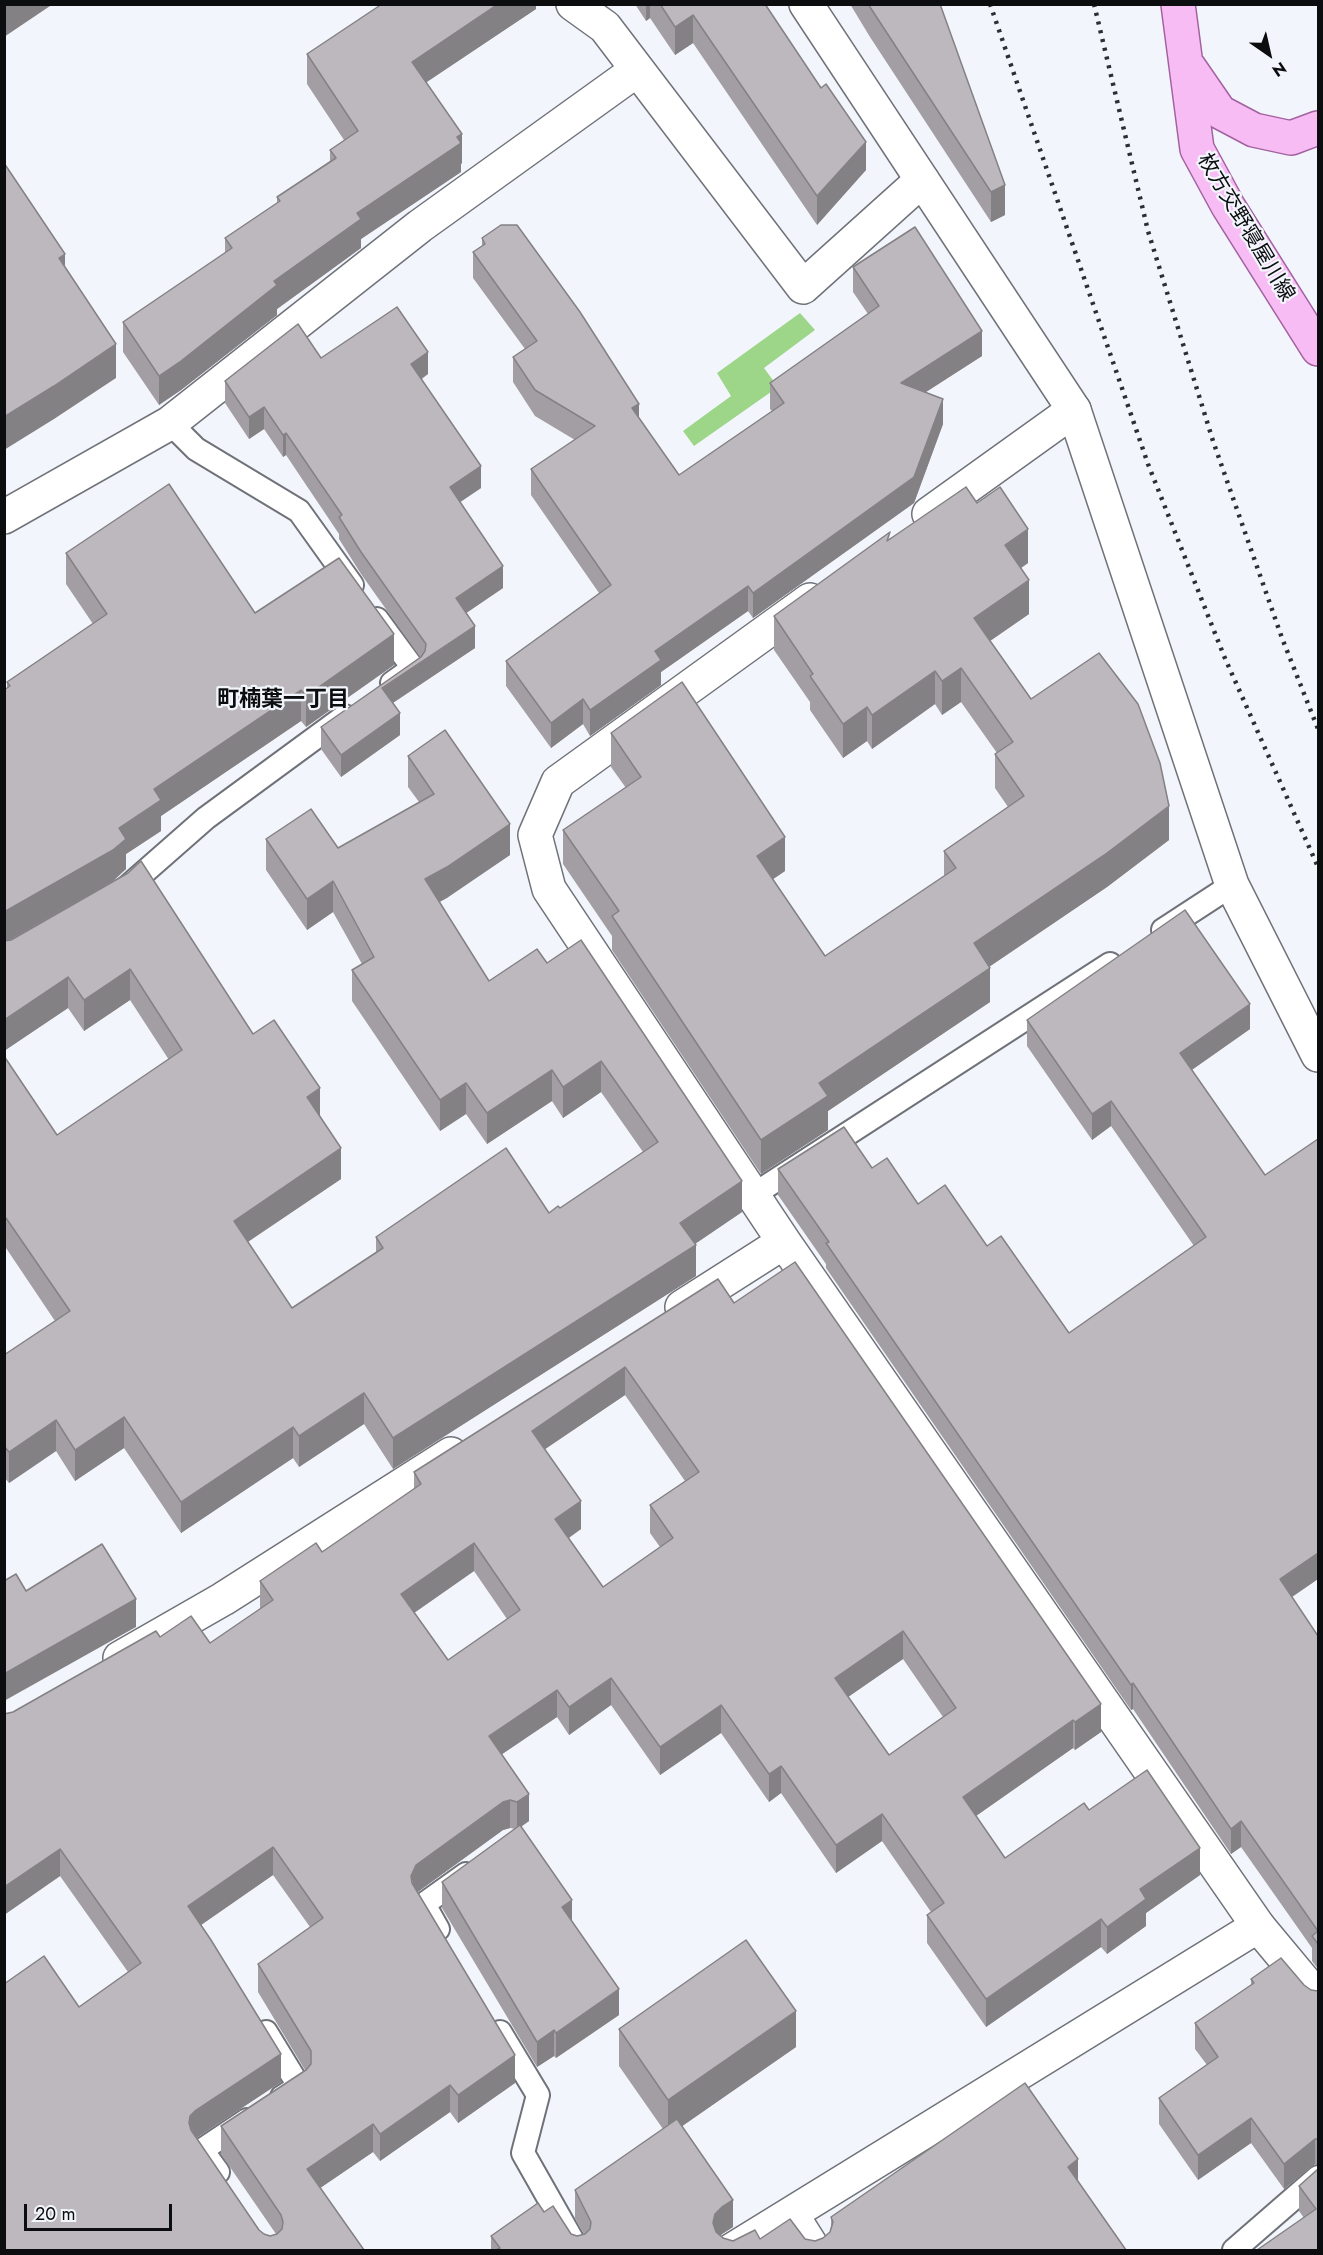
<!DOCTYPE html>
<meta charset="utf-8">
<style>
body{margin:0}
#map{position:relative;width:1323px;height:2255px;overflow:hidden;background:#f2f6fc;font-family:Jost,sans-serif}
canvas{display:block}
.frame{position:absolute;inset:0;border:6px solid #0b0d0f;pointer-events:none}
.north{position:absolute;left:1239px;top:24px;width:60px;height:60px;-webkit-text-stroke:4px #f2f6fc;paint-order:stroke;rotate:146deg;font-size:16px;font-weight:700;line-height:24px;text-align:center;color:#0b0d0f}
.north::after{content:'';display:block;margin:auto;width:21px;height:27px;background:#0b0d0f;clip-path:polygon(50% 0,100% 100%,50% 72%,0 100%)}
.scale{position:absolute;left:24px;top:2204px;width:148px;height:27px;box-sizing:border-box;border:3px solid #0b0d0f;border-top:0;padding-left:8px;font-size:18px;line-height:21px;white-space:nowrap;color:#0b0d0f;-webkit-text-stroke:4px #f2f6fc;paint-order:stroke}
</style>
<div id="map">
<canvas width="1323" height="2255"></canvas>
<div class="frame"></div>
<div class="north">N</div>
<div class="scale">20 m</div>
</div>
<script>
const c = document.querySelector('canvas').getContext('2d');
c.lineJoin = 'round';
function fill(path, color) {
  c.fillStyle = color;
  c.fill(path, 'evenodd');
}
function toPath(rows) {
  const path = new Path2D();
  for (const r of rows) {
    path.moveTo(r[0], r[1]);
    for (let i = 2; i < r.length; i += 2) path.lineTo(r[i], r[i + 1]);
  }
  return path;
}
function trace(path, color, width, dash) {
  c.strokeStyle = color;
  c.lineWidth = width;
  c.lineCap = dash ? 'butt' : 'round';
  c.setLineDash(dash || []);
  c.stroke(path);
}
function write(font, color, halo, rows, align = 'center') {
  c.font = font + ' Jost,"Noto Sans JP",sans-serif';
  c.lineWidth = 4.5;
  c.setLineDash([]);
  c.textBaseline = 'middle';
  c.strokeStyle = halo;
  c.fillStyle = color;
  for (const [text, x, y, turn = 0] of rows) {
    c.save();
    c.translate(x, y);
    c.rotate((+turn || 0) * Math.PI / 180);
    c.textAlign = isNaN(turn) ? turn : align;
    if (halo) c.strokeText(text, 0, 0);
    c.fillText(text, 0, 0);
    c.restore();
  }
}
fill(toPath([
 [800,313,815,330,764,368,778,387,694,446,683,431,731,396,717,373]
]), '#9dd589');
const lane = toPath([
 [170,423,196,449,299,511,352,585],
 [377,619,413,668,392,683],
 [124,890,206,818,345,716],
 [1163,930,1232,885],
 [753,1195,1110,964],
 [438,1929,424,1904,466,1874],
 [266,2032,299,2086,282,2097],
 [500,2032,538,2095,523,2153,578,2250],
 [218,2172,202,2150,247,2120],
 [1234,2250,1318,2177]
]);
const street = toPath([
 [573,4,605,27,803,287,922,180],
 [929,514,1074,410,1232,885,1318,1055],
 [4,517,170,423,420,226,637,70],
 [810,600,558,782,535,835,549,889,784,1242,1258,1926,1318,1998],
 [682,1307,784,1242],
 [120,1658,223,1599,451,1454],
 [792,2215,814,2250]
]);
const secondary = toPath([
 [806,4,1074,410],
 [732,2250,1258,1926]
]);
const primary = toPath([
 [1178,4,1197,149,1228,206,1318,349],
 [1189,67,1220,112,1254,130,1291,138,1318,128]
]);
trace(lane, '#6f7278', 26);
trace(street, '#6f7278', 36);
trace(secondary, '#6f7278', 36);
trace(primary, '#a2629f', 36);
trace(lane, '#fff', 22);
trace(street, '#fff', 33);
trace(secondary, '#fff', 33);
trace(primary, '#f8bcf4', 33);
trace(toPath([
 [990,4,1148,464,1224,656,1318,867],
 [1094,4,1148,231,1213,441,1282,638,1318,729]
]), '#2c2f31', 4.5, [3, 6]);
fill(toPath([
 [536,4,536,9,426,82,462,163,461,164,461,172,361,239,361,248,277,309,277,315,181,390,159,405,123,352,123,322,225,253,225,238,277,203,277,197,330,161,330,150,344,140,307,84,307,54],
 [635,4,765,4,866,170,817,225,693,43,675,55,650,18,646,21],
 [850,4,940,4,1005,215,991,222,870,37],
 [482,238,639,418,679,475,772,411,770,409,770,383,868,314,853,292,853,267,982,356,926,392,943,424,914,503,753,618,748,611,661,672,661,685,590,736,583,724,551,748,506,686,506,661,599,593,531,495,531,469,575,440,535,416,513,382,513,357,525,349,473,278,473,252,482,246],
 [321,358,428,374,422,379,481,488,460,502,503,588,466,613,475,648,393,703,400,735,341,777,321,749,321,727,420,657,361,574,339,539,339,534,286,455,283,457,264,429,249,439,225,403,225,381],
 [977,503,1028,563,1021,568,1029,614,990,641,1031,699,1169,840,1107,887,989,967,990,1002,828,1111,828,1130,761,1174,612,950,612,936,563,864,563,830,626,788,611,767,611,733,785,871,773,879,825,956,944,876,944,851,1008,807,995,788,995,754,997,753,961,702,942,715,935,704,872,749,867,741,843,758,810,710,810,702,774,650,774,616,890,538],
 [66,553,255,613,394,665,306,727,301,721,161,816,161,831,126,854,126,869,113,881,128,873,253,1034,320,1116,341,1179,248,1242,292,1308,376,1252,376,1237,549,1213,560,1208,643,1152,601,1092,563,1118,552,1101,487,1144,466,1114,440,1131,352,1001,352,970,362,964,333,912,307,930,266,870,266,839,338,848,419,802,408,787,408,756,510,855,439,902,489,981,547,963,742,1212,695,1244,696,1276,393,1469,364,1424,299,1467,293,1458,181,1533,124,1448,75,1481,56,1451,9,1483,4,1477,4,1355,55,1321,6,1248,4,1250,4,1056,57,1135,169,1060,130,1000,84,1031,68,1008,4,1051,4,690,7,689,7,682,93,624,66,584],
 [1027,1020,1250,1029,1192,1070,1318,1579,1292,1597,1318,1636,1318,1969,1312,1961,1312,1948,1241,1847,1231,1854,1133,1709,1131,1710,826,1268,826,1264,778,1195,778,1169,872,1168,918,1204,987,1246,1069,1333,1194,1246,1111,1126,1092,1140,1027,1046],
 [734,1303,1101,1732,1075,1750,1073,1748,976,1816,1005,1858,1089,1810,1200,1875,1146,1913,1146,1926,1107,1954,1101,1947,986,2027,927,1943,927,1915,931,1912,882,1841,836,1873,781,1793,769,1802,721,1733,660,1775,611,1705,569,1735,557,1717,502,1754,529,1821,521,1827,572,1921,619,2015,556,2058,554,2056,537,2067,442,1908,442,1882,515,1829,510,1828,503,1830,418,1892,515,2083,458,2123,450,2112,380,2161,373,2152,320,2188,364,2250,4,2250,79,2007,128,1972,60,1876,4,1915,4,1714,13,1712,160,1637,210,1643,260,1609,260,1581,322,1552,414,1489,414,1472],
 [625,1395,685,1481,650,1505,650,1533,660,1547,603,1587,569,1538,581,1529,545,1449],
 [474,1571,507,1619,448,1660,414,1613],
 [903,1659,943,1717,889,1755,848,1697],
 [273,1875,310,1927,258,1964,258,1992,305,2070,221,2126,221,2154,276,2234,270,2236,264,2234,259,2230,196,2138,281,2082,201,1925],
 [1251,1979,1304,1985,1311,1990,1318,1991,1318,2164,1315,2164,1284,2189,1251,2143,1198,2180,1159,2124,1159,2098,1207,2065,1195,2049,1195,2023,1251,1985],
 [619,2029,796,2047,682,2126,733,2227,722,2234,720,2236,723,2238,733,2241,760,2239,805,2239,815,2241,823,2238,830,2232,831,2227,831,2217,1078,2182,1126,2250,491,2250,491,2236,544,2212,571,2234,577,2236,584,2234,575,2218,575,2190,663,2129,619,2066],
 [1318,2169,1318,2250,1304,2218,1299,2211,1299,2186]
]), '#a39ea3');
fill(toPath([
 [4,4,53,4,4,37],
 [498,4,536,4,536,9,412,92,412,62],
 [646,4,650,4,650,18,646,21],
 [693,15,693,43,675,55,675,27],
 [462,134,462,163,461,164,461,172,361,239,361,248,277,309,277,315,181,390,159,405,159,376,357,213],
 [866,142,866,170,817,225,817,196],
 [1005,185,1005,215,991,222,991,192],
 [65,254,65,287,59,258],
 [982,331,982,356,901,408,901,383],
 [116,344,116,378,54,419,4,450,4,417],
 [428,352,428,374,411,385,411,364],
 [943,399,943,424,914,503,753,618,753,593],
 [639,404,639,429,632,408],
 [264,407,264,429,249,439,249,417],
 [286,433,286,455,283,457,283,435],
 [481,466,481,488,450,509,450,487],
 [1028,529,1028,563,1005,579,1005,545],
 [503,566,503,588,456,620,456,598],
 [1029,580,1029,614,974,652,974,618],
 [748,586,748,611,661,672,661,685,590,736,590,710,655,651],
 [475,626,475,648,382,710,382,688],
 [394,634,394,665,306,727,306,696],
 [961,668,961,702,942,715,942,681],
 [935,671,935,704,872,749,872,715],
 [301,690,301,721,161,816,161,831,126,854,126,869,113,881,4,943,4,912,119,828,154,789],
 [583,699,583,724,551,748,551,723],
 [867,707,867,741,843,758,843,724],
 [400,713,400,735,341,777,341,755],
 [1169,806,1169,840,1107,887,974,977,974,943],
 [510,824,510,855,447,898,425,910,425,879],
 [785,837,785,871,757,890,757,856],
 [333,881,333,912,307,930,307,899],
 [990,968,990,1002,828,1111,828,1130,761,1174,761,1140,819,1083],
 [130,969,130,1000,84,1031,84,1000],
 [68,977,68,1008,4,1051,4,1020],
 [1250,1004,1250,1029,1180,1078,1180,1053],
 [601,1061,601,1092,563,1118,563,1087],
 [552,1070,552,1101,487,1144,487,1113],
 [466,1083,466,1114,440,1131,440,1100],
 [320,1088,320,1119,307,1097],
 [1111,1101,1111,1126,1092,1140,1092,1114],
 [341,1148,341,1179,234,1251,234,1221],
 [742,1181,742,1212,680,1254,680,1223],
 [6,1218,6,1248,4,1250,4,1219],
 [696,1245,696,1276,393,1469,393,1438],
 [625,1367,625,1395,532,1458,532,1431],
 [364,1393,364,1424,299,1467,299,1436],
 [124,1417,124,1448,75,1481,75,1450],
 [56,1420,56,1451,9,1483,9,1452],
 [293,1427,293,1458,181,1533,181,1502],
 [581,1501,581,1529,555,1547,555,1519],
 [474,1543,474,1571,401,1622,401,1594],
 [1318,1553,1318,1579,1280,1605,1280,1579],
 [136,1599,136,1627,4,1701,4,1674],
 [903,1631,903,1659,835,1706,835,1678],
 [611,1678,611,1705,569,1735,569,1707],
 [1133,1683,1133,1709,1131,1710,1131,1685],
 [557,1690,557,1717,489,1763,489,1736],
 [1101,1704,1101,1732,1075,1750,1075,1722],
 [721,1705,721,1733,660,1775,660,1747],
 [1073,1720,1073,1748,963,1825,963,1797],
 [781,1766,781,1793,769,1802,769,1774],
 [529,1794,529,1821,517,1829,517,1802],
 [510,1800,510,1828,503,1830,416,1893,411,1876,416,1865,503,1802],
 [882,1814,882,1841,836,1873,836,1845],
 [1241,1821,1241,1847,1231,1854,1231,1829],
 [273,1847,273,1875,188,1934,188,1906],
 [1200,1848,1200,1875,1146,1913,1146,1926,1107,1954,1107,1927,1140,1889],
 [60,1849,60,1876,4,1915,4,1887],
 [572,1900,572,1926,562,1907],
 [1101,1919,1101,1947,986,2027,986,1999],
 [619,1989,619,2015,556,2058,556,2033],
 [796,2011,796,2047,668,2136,668,2100],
 [554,2030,554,2056,537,2067,537,2042],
 [281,2054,281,2082,195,2139,189,2123,190,2116,195,2111],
 [515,2055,515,2083,458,2123,458,2095],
 [450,2085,450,2112,380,2161,380,2134],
 [1251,2118,1251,2143,1198,2180,1198,2155],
 [373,2124,373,2152,307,2197,307,2169],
 [1315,2139,1315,2164,1284,2189,1284,2164],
 [1078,2159,1078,2187,1068,2167],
 [733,2200,733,2227,722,2234,715,2242,713,2223,715,2214,722,2207]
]), '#848184');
const building = toPath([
 [382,4,498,4,412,62,462,134,457,137,461,143,357,213,361,219,274,281,277,285,181,361,159,376,123,322,232,248,225,238,280,201,277,197,336,158,330,150,358,131,307,54,382,4],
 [660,4,765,4,821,88,826,84,866,142,817,196,693,15,675,27,660,4],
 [868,4,940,4,1005,185,991,192,868,4],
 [4,163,65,254,59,258,116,344,54,386,4,417,4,163],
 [501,225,517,225,580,312,639,404,632,408,679,475,784,403,770,383,879,306,853,267,915,227,982,331,901,383,943,399,914,477,753,593,748,586,655,651,661,660,590,710,583,699,551,723,506,661,611,585,531,469,595,426,535,390,513,357,537,341,473,252,485,244,482,238,501,225],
 [397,307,428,352,411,364,481,466,450,487,503,566,456,598,475,626,382,688,400,713,341,755,321,727,421,657,425,651,426,644,361,552,339,517,342,515,286,433,283,435,264,407,249,417,225,381,298,324,321,358,397,307],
 [169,484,255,613,339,558,394,634,306,696,301,690,154,789,161,800,119,828,126,839,113,850,4,912,4,690,10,686,7,682,107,614,66,553,169,484],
 [966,487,977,503,1000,487,1028,529,1005,545,1029,580,974,618,1031,699,1099,653,1138,704,1160,763,1169,806,1107,853,974,943,990,968,819,1083,828,1096,761,1140,612,916,619,911,563,830,641,777,611,733,682,682,785,837,757,856,825,956,956,868,944,851,1024,796,995,754,1013,742,961,668,942,681,935,671,872,715,867,707,843,724,810,676,813,674,774,616,890,532,887,541,966,487],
 [445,730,510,824,447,867,425,879,489,981,537,949,547,963,581,940,742,1181,680,1223,696,1245,393,1438,364,1393,299,1436,293,1427,181,1502,124,1417,75,1450,56,1420,9,1452,4,1446,4,1355,70,1311,6,1218,4,1219,4,1056,57,1135,182,1050,130,969,84,1000,68,977,4,1020,4,941,11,940,128,873,141,861,253,1034,274,1020,320,1088,307,1097,341,1148,234,1221,292,1308,383,1248,376,1237,506,1148,549,1213,558,1206,560,1208,658,1142,601,1061,563,1087,552,1070,487,1113,466,1083,440,1100,352,970,374,957,333,881,307,899,266,839,311,809,338,848,434,794,408,756,445,730],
 [1185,910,1250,1004,1180,1053,1265,1175,1318,1139,1318,1553,1280,1579,1318,1636,1318,1944,1312,1936,1318,1931,1241,1821,1231,1829,1133,1683,1131,1685,826,1243,829,1242,778,1169,844,1127,872,1168,887,1158,918,1204,945,1185,987,1246,1001,1236,1069,1333,1206,1237,1111,1101,1092,1114,1027,1020,1185,910],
 [795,1262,1101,1704,1075,1722,1073,1720,963,1797,1005,1858,1084,1803,1089,1810,1147,1770,1200,1848,1140,1889,1146,1899,1107,1927,1101,1919,986,1999,927,1915,944,1903,882,1814,836,1845,781,1766,769,1774,721,1705,660,1747,611,1678,569,1707,557,1690,489,1736,529,1794,517,1802,510,1800,503,1802,416,1865,411,1876,412,1883,515,2055,458,2095,450,2085,380,2134,373,2124,307,2169,364,2250,4,2250,4,1984,44,1956,79,2007,141,1963,60,1849,4,1887,4,1714,13,1712,156,1631,160,1637,191,1616,210,1643,273,1600,260,1581,316,1543,322,1552,421,1484,414,1472,718,1279,734,1303,795,1262],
 [625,1367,699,1472,650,1505,673,1538,603,1587,555,1519,581,1501,532,1431,625,1367],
 [474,1543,520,1610,448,1660,401,1594,474,1543],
 [903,1631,956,1708,889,1755,835,1678,903,1631],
 [273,1847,323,1918,258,1964,311,2051,311,2064,306,2070,221,2126,281,2215,283,2222,282,2229,277,2234,270,2236,264,2234,259,2230,191,2130,189,2123,190,2116,195,2111,281,2054,211,1940,188,1906,273,1847],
 [102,1544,136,1599,4,1674,4,1581,16,1574,26,1591,102,1544],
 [520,1825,572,1900,562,1907,619,1989,556,2033,554,2030,537,2042,442,1882,520,1825],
 [746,1940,796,2011,668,2100,619,2029,746,1940],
 [1281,1958,1304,1985,1311,1990,1318,1991,1318,2139,1315,2139,1284,2164,1251,2118,1198,2155,1159,2098,1218,2057,1195,2023,1254,1983,1251,1979,1281,1958],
 [1025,2083,1078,2159,1068,2167,1126,2250,496,2250,500,2248,491,2236,538,2203,544,2212,553,2206,571,2234,577,2236,585,2234,590,2229,591,2222,575,2190,677,2119,733,2200,722,2207,715,2214,713,2223,716,2232,723,2238,733,2241,755,2230,760,2239,790,2219,805,2239,815,2241,823,2238,830,2232,833,2222,831,2217,1025,2083],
 [1318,2169,1318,2250,1257,2250,1316,2209,1299,2186,1318,2169]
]);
fill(building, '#bdb8bd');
trace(building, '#848184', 1.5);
write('21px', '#0b0d0f', '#f2f6fc', [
 ["枚方交野寝屋川線",1245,228,59]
]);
write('bold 22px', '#0b0d0f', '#f2f6fc', [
 ["町楠葉一丁目",283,701]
]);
</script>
